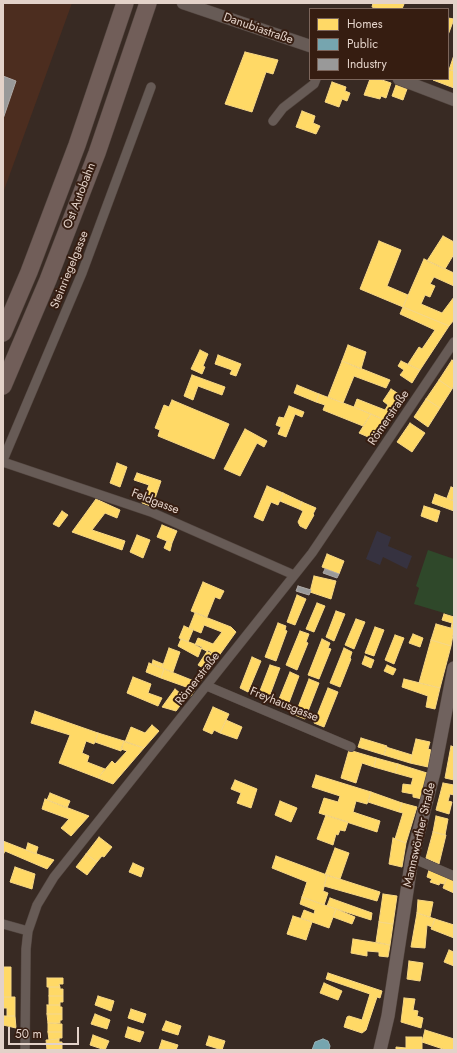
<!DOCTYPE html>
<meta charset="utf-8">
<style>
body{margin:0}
#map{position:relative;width:457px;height:1053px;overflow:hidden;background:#382a23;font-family:Jost,sans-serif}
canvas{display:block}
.frame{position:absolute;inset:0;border:4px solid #e3d2c9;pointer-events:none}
.legend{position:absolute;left:309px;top:8px;width:140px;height:72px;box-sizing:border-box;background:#361d11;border:1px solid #7b655b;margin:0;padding:5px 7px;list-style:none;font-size:12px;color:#e3d2c9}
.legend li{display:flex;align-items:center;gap:8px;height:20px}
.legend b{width:20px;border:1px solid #7b655b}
.scale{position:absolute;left:8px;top:1027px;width:71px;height:18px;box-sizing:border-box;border:2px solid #e3d2c9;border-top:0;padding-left:5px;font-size:12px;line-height:14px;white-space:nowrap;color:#e3d2c9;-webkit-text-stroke:3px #361d11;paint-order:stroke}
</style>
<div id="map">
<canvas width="457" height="1053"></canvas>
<div class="frame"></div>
<ul class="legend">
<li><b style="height:11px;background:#ffd966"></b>Homes</li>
<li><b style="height:11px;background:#76a5af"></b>Public</li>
<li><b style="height:11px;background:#999"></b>Industry</li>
</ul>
<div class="scale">50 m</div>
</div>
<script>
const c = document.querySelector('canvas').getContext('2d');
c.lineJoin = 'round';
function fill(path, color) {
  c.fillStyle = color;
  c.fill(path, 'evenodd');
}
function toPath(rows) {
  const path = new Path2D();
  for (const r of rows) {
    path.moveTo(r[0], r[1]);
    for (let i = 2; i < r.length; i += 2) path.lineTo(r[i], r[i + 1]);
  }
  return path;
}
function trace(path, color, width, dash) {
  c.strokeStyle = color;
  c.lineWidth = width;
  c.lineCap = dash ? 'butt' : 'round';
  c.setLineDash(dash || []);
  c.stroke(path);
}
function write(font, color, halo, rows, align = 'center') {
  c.font = font + ' Jost,sans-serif';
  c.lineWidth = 4;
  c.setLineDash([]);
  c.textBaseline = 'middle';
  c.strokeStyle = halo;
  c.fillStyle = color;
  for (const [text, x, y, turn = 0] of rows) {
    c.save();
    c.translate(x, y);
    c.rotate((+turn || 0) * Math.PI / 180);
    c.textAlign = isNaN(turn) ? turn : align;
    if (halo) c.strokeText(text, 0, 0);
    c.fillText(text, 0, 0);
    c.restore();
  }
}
fill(toPath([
 [3,3,72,3,3,193]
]), '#4c2d1f');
fill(toPath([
 [377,531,391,537,388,546,412,556,407,569,383,557,380,565,366,559]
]), '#363240');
fill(toPath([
 [428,550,454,559,454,616,414,604,419,588,416,586]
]), '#2f482a');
const homes = toPath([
 [373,3,402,3,404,4,402,9,379,9,372,7,373,3],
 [448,18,454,19,448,35,448,18],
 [245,52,278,60,273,74,266,72,252,112,225,104,245,52],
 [454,55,454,71,449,70,454,55],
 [448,69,454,71,454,88,433,80,448,79,448,69],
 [370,79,379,79,391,83,386,98,381,96,380,99,364,95,370,79],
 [332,82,346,87,345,91,350,93,347,101,342,99,339,107,325,102,332,82],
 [396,85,407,89,403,100,392,96,396,85],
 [302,111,315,116,313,123,320,126,316,134,296,127,302,111],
 [443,236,454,242,454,254,445,269,427,261,443,236],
 [379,241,401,250,387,286,408,295,403,307,360,289,379,241],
 [424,259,454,273,454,286,434,277,430,284,435,286,430,297,425,295,421,304,442,313,454,297,454,320,449,326,403,307,424,259],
 [403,307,449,326,420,370,408,364,419,347,422,349,435,330,400,314,403,307],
 [348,345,366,352,361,369,342,361,348,345],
 [200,350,208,354,203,366,205,367,202,374,191,369,200,350],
 [218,355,241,364,236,376,230,374,232,370,215,364,218,355],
 [452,360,454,362,454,386,452,389,439,380,452,360],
 [342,361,390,380,386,388,354,376,343,403,328,397,342,361],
 [401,361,420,370,412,383,400,375,404,370,398,366,401,361],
 [192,375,225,387,222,395,198,386,193,400,184,396,192,375],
 [439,380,452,389,440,408,426,399,439,380],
 [297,385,319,394,316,402,294,393,297,385],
 [391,389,402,396,387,421,354,407,357,399,385,410,388,405,383,401,391,389],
 [319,394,354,407,371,414,363,426,323,410,325,405,316,402,319,394],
 [426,399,440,408,428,427,414,417,426,399],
 [172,400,229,424,214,459,158,436,160,430,155,428,164,405,169,407,172,400],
 [289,406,304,412,302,417,295,414,286,437,278,434,281,427,276,425,279,417,284,418,289,406],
 [371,414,387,421,375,440,359,433,371,414],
 [410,423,425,433,412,452,397,442,410,423],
 [245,429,267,441,264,447,257,443,240,476,224,469,245,429],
 [117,463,127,467,120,487,110,483,117,463],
 [137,473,161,481,152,507,142,503,149,485,134,480,137,473],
 [267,486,283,493,278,505,271,502,263,521,254,517,267,486],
 [451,487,454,488,454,501,447,498,451,487],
 [283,493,302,502,299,509,280,501,283,493],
 [435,494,454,501,454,511,432,503,435,494],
 [96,499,120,510,117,518,105,513,92,530,125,541,122,550,72,532,96,499],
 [302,502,316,508,313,514,314,515,306,529,300,526,298,522,303,511,299,509,302,502],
 [424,506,440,511,437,522,421,516,424,506],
 [62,511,68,515,59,527,53,524,62,511],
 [162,525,177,531,172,543,157,537,162,525],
 [137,535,150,540,143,558,130,552,137,535],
 [167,541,172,543,170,551,164,548,167,541],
 [327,554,344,561,339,574,322,567,327,554],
 [314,576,336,581,331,599,310,592,314,576],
 [203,582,224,591,220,599,215,597,207,617,191,611,203,582],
 [297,595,306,599,295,625,287,622,297,595],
 [317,603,325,606,314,632,306,629,317,603],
 [336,611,345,614,334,641,326,637,336,611],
 [195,613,231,627,236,632,218,657,195,645,198,638,213,644,222,632,204,625,201,633,189,628,195,613],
 [444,614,454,617,454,629,451,628,452,623,442,620,444,614],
 [356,619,365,622,354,649,345,645,356,619],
 [278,623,286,626,285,630,287,631,276,661,265,657,278,623],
 [436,624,454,629,451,646,431,640,436,624],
 [184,626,193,630,188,642,179,638,184,626],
 [375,627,384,630,374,656,365,653,375,627],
 [300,631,309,634,306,642,308,643,297,670,286,665,300,631],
 [413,634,423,638,420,647,409,643,413,634],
 [395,635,404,638,394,664,385,660,395,635],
 [181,639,202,647,198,657,178,646,181,639],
 [322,639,330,643,328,648,331,649,319,679,308,675,322,639],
 [431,640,451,646,440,688,419,683,431,640],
 [169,648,180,652,173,672,162,668,169,648],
 [344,648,352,652,350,658,351,659,340,687,330,683,344,648],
 [208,650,218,657,208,671,198,665,208,650],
 [365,656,374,660,371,668,362,664,365,656],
 [252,657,261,661,248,692,240,688,252,657],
 [153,660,163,664,162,668,152,664,153,660],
 [149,663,164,669,161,678,146,672,149,663],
 [270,665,280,668,268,700,258,696,270,665],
 [387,665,396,669,393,675,384,671,387,665],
 [164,669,199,683,191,696,184,694,189,688,161,678,164,669],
 [290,672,299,676,287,708,277,704,290,672],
 [197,675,203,678,199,683,193,681,197,675],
 [133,677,151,684,148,693,162,698,158,706,127,693,133,677],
 [309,679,319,683,305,719,295,715,309,679],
 [404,679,440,688,435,709,426,707,428,696,402,687,404,679],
 [328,688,338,692,324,727,314,723,328,688],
 [175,689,186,698,176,711,162,707,175,689],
 [213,707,229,714,220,733,214,730,212,734,203,730,213,707],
 [35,711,98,733,94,744,86,741,82,753,89,756,87,762,105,769,98,778,59,763,70,735,31,723,35,711],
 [226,720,242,727,237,739,220,733,226,720],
 [152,725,159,731,144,748,125,742,131,727,145,733,152,725],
 [98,733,124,741,121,751,95,742,98,733],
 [361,738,387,746,384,755,358,747,361,738],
 [416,739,430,742,428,749,431,750,428,767,410,763,416,739],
 [124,741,144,748,113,784,98,778,112,761,115,764,127,751,121,749,124,741],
 [451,746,454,747,454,780,445,778,451,746],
 [386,747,412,755,410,763,384,755,386,747],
 [349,750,376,758,374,767,362,763,356,783,341,778,349,750],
 [376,758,398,764,395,773,374,767,376,758],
 [398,764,427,773,422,799,413,797,413,794,402,792,403,784,411,785,413,778,395,773,398,764],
 [316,775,371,792,367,804,356,801,353,812,380,821,377,832,319,813,324,798,338,802,340,796,312,787,316,775],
 [235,780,257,789,251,808,237,803,241,793,231,789,235,780],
 [443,783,454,785,454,795,450,794,448,801,452,802,449,814,436,810,443,783],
 [371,792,402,803,399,812,368,802,371,792],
 [50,793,70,801,67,808,47,800,50,793],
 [45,799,76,811,89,816,71,836,61,828,69,819,42,809,45,799],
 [280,801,297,808,291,822,275,815,280,801],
 [402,803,417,807,406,843,395,839,403,813,399,812,402,803],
 [326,815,348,822,345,831,340,830,338,835,336,834,333,845,317,839,326,815],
 [436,816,448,819,445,835,433,832,436,816],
 [433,832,446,835,439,864,426,858,433,832],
 [99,837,112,847,104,857,102,856,97,862,86,854,99,837],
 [393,838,406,843,402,867,389,864,393,838],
 [3,841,26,850,54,860,47,869,5,851,3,855,3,841],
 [28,843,38,847,36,854,26,850,28,843],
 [335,848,349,853,340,879,325,875,335,848],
 [86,854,97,862,87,875,76,867,86,854],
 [276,856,327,875,323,891,328,893,324,905,302,897,307,882,272,868,276,856],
 [133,863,144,868,141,877,129,872,133,863],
 [15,867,35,874,32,889,10,882,15,867],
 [429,870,447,877,444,884,440,883,439,885,430,882,432,879,427,877,429,870],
 [327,875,380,892,377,901,324,886,327,875],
 [447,877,454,880,454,893,443,888,447,877],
 [383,894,397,896,393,924,379,922,383,894],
 [302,897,336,909,329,928,301,918,304,910,314,914,315,910,300,904,302,897],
 [330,898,372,913,371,920,327,906,330,898],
 [418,900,433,902,430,917,417,913,418,900],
 [336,909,355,917,352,924,333,917,336,909],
 [417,913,435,919,432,927,427,925,425,948,411,947,417,913],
 [293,916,312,922,306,940,287,934,293,916],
 [435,919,454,925,454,938,431,929,435,919],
 [379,922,393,924,390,945,376,942,379,922],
 [353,939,390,945,388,957,379,956,379,952,367,951,367,956,351,953,353,939],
 [449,950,454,952,454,966,444,962,449,950],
 [409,961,423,963,420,981,407,979,409,961],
 [3,967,11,967,11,997,3,997,3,967],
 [328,973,382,991,380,998,377,997,366,1030,362,1033,344,1027,347,1017,349,1016,362,1020,370,994,326,979,328,973],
 [47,978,63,978,63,984,59,984,60,987,47,987,47,978],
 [324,983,342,991,338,1000,320,993,324,983],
 [49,987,60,987,60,989,63,989,63,996,49,996,49,987],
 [49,996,63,996,63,1002,60,1002,60,1005,49,1005,49,996],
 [98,996,114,1001,111,1011,95,1005,98,996],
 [3,997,15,997,15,1016,7,1016,7,1008,3,1008,3,997],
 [404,998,415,999,413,1010,418,1011,417,1016,423,1018,421,1028,401,1022,404,998],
 [47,1005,60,1005,60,1007,62,1007,62,1014,47,1014,47,1005],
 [131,1009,146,1014,143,1023,128,1018,131,1009],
 [47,1014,62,1014,62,1020,60,1020,60,1023,48,1023,47,1014],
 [95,1014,110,1020,107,1029,91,1024,95,1014],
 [4,1016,15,1016,16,1028,3,1025,4,1016],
 [166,1021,181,1026,178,1035,162,1030,166,1021],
 [48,1023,62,1024,62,1032,48,1032,48,1023],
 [128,1027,144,1032,140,1042,125,1037,128,1027],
 [425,1030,454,1039,454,1050,446,1050,422,1042,425,1030],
 [48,1032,62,1032,62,1038,59,1038,59,1039,49,1040,48,1032],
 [93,1035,109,1041,105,1050,90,1045,93,1035],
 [209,1036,225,1041,222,1050,206,1045,209,1036],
 [406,1037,422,1037,422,1050,396,1050,396,1047,406,1048,406,1037],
 [59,1039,59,1042,62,1042,62,1050,47,1050,46,1040,59,1039],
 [162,1040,178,1045,176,1050,159,1049,162,1040]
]);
fill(homes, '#ffd966');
trace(homes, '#f7d784', 1);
const public = toPath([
 [323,1039,328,1041,330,1046,329,1050,312,1050,315,1042,323,1039]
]);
fill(public, '#76a5af');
trace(public, '#97b2b7', 1);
const industry = toPath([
 [3,76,16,81,3,119,3,76],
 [325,569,339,574,337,578,323,573,325,569],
 [298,586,311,590,309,595,296,591,298,586]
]);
fill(industry, '#999');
trace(industry, '#afaaa7', 1);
const minor = toPath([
 [273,121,283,108,314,84,316,79],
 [3,460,82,273,151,87],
 [3,462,151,512,294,575],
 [207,686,351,747],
 [412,858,454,876],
 [3,924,28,931],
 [25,1050,26,949,28,931,37,905,54,877,312,553,454,342]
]);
const tertiary = toPath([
 [183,3,310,46],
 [399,79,454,100]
]);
const secondary = toPath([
 [380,1050,388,1016,412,858,434,772,454,668]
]);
const motorway = toPath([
 [3,333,29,272,77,145,125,3],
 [3,386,48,280,97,153,148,3]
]);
trace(minor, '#52453f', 10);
trace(tertiary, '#52453f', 13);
trace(secondary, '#52453f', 14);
trace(motorway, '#52453f', 18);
trace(minor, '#675b56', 9);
trace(tertiary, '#675b56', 12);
trace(secondary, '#70625e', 13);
trace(motorway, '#715e59', 17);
write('12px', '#e3d2c9', '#361d11', [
 ["Danubiastraße",258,29,19],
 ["Ost Autobahn",80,196,-69],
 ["Steinriegelgasse",70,270,-68],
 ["Römerstraße",389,418,-56],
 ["Feldgasse",155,502,21],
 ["Römerstraße",198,679,-52],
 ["Freyhausgasse",284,705,22],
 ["Mannswörther Straße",420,835,-77]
]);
</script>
